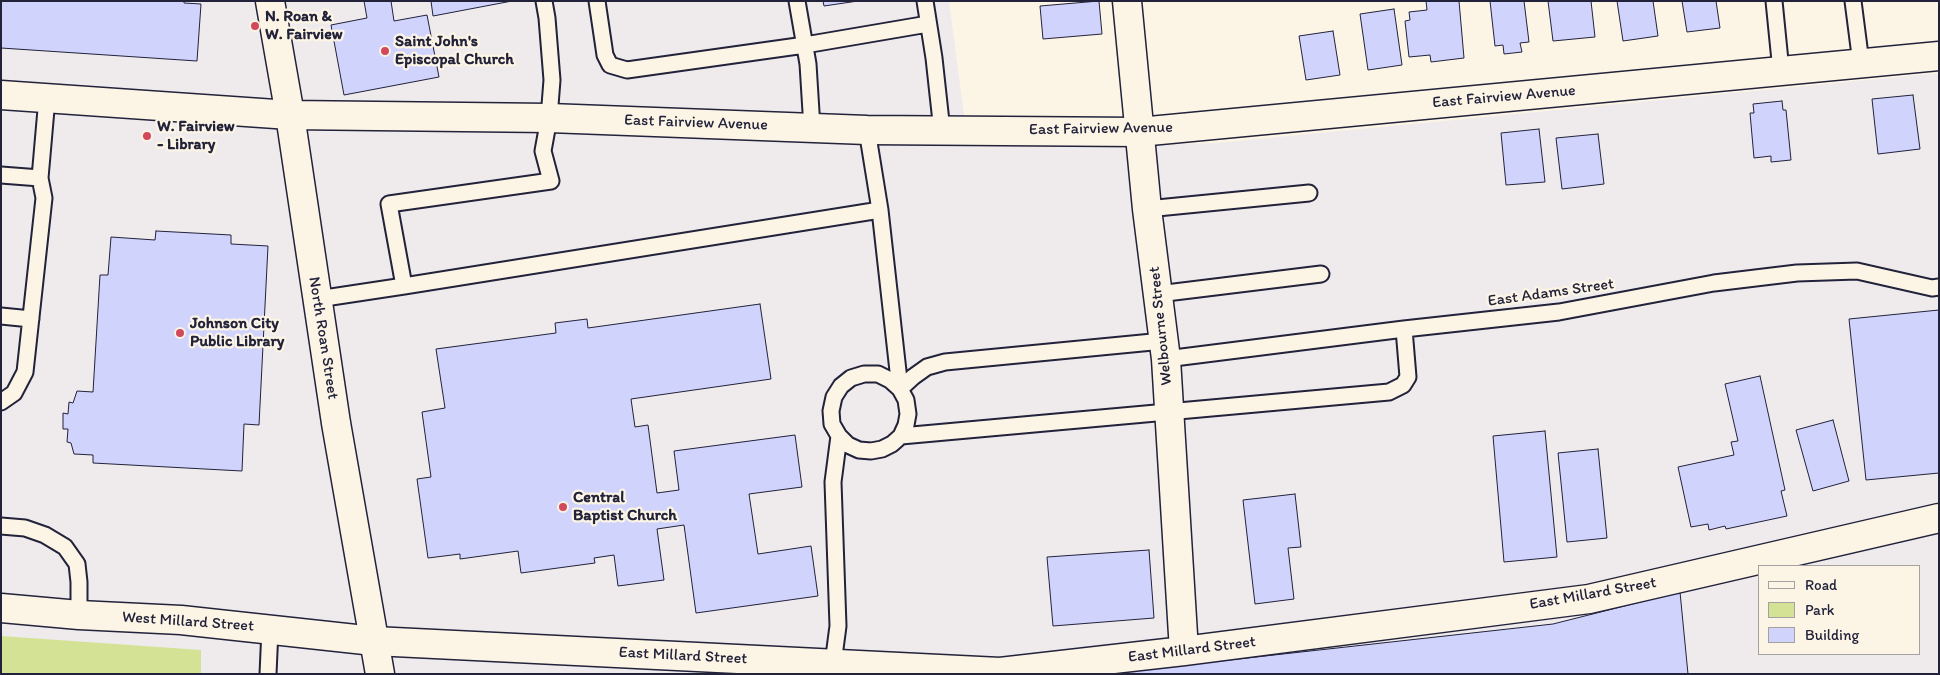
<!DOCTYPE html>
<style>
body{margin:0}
#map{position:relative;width:1940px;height:675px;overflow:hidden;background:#fcf5e5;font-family:Itim,sans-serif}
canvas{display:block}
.frame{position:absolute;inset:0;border:2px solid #22223b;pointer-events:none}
.legend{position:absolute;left:1758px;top:565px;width:162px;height:90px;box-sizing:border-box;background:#fcf5e5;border:1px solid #a5a1a1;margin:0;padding:6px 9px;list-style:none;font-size:15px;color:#22223b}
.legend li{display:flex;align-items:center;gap:10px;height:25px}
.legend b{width:25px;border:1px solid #a5a1a1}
</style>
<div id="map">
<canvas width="1940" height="675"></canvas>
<div class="frame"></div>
<ul class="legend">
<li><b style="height:6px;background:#fcf5e5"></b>Road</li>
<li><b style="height:14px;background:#d4e295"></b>Park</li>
<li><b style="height:14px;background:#d0d3fc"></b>Building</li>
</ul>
</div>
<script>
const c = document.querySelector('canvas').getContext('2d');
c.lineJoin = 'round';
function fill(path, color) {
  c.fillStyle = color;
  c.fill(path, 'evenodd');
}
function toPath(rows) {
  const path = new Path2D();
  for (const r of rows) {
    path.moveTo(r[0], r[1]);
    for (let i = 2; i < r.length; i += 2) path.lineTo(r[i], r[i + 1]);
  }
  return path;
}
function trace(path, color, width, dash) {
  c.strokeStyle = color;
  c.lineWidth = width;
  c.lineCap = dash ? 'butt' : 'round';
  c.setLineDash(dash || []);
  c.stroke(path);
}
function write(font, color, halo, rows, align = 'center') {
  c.font = font + ' Itim,sans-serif';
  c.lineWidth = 4.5;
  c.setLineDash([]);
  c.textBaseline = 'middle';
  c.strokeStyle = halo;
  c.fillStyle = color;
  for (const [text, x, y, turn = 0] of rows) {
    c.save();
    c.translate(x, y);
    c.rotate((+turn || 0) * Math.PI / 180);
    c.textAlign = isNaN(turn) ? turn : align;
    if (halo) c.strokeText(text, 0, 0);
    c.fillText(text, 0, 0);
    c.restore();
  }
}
fill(toPath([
 [1,1,949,1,968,145,1103,146,1216,143,1939,73,1939,674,1,674],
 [1759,566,1919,566,1919,654,1759,654]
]), '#efebec');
fill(toPath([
 [1,636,201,650,201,674,1,674]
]), '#d4e295');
const building = toPath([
 [1,1,184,1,184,3,201,4,197,61,1,48,1,1],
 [364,1,391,1,394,21,427,15,439,77,344,95,331,25,367,18,364,1],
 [431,1,512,1,433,16,431,1],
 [823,1,858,1,824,6,823,1],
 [1099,1,1102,34,1043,39,1040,6,1099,1],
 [1426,1,1459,1,1464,58,1431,62,1430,55,1409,57,1405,21,1410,20,1409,12,1427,10,1426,1],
 [1490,1,1524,1,1529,42,1520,43,1522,52,1504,54,1503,45,1495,46,1490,1],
 [1548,1,1591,1,1595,37,1553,41,1548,1],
 [1617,1,1653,1,1658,36,1623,41,1617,1],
 [1682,1,1716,1,1720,28,1687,32,1682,1],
 [1394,9,1402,65,1368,70,1360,14,1394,9],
 [1333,31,1340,75,1306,80,1299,36,1333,31],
 [1913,95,1920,149,1878,154,1872,99,1913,95],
 [1782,101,1783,110,1786,110,1791,160,1771,162,1771,156,1754,158,1750,113,1754,113,1753,104,1782,101],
 [1539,129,1545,182,1506,185,1501,133,1539,129],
 [1598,134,1604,184,1562,189,1556,138,1598,134],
 [156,231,231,235,231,244,268,246,259,425,244,424,242,471,93,463,93,455,74,454,71,443,67,442,68,429,63,429,63,413,68,414,69,402,73,403,77,391,93,392,100,275,108,275,111,237,155,240,156,231],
 [760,304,771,379,631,399,635,427,648,425,657,493,679,490,674,451,795,435,802,487,749,494,758,554,811,546,818,596,696,613,684,525,657,529,664,580,618,586,614,555,594,558,595,563,521,573,518,551,460,559,460,554,428,558,417,479,431,477,422,412,445,408,436,349,556,333,555,323,587,319,588,328,760,304],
 [1939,310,1939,473,1866,480,1849,319,1939,310],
 [1760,376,1785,490,1781,491,1787,516,1726,529,1725,526,1709,530,1708,524,1691,527,1678,467,1734,455,1731,442,1738,441,1725,384,1760,376],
 [1833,420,1849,481,1813,491,1796,430,1833,420],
 [1545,431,1557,557,1504,562,1493,436,1545,431],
 [1598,449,1607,538,1567,542,1558,453,1598,449],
 [1295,494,1301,547,1288,548,1294,599,1255,604,1243,500,1295,494],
 [1149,550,1154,618,1053,626,1047,557,1149,550],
 [1680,592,1688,674,1082,674,1166,667,1553,624,1680,592]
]);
fill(building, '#d0d3fc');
trace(building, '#22223b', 1);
const lane = toPath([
 [544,1,547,18,552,80,549,118,543,151,551,181,389,204,404,286,880,210],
 [597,1,605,55,610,65,627,70,805,45,928,24],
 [797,1,808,64,812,128],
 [925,1,934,58,942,131],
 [1774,1,1781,71],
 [1853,1,1861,63],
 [867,130,880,210,900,389,906,400,908,414,906,425,901,436,892,444,882,449,871,451,859,450,848,445,839,436,832,424,831,411,834,397,841,386,851,378,864,374,878,374,890,380,900,389],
 [1,175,40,178],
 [1147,209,1309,193],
 [1158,294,1321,274],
 [318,299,404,286],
 [1,316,31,319],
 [1166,359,1404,329,1559,312,1714,283,1797,273,1857,271,1932,288,1939,287],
 [900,389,913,377,927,367,945,362,1163,341],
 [1,402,14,393,25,372,44,198,40,178,47,98],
 [901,436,1389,392,1403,385,1408,377,1404,329],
 [1,526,25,528,45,535,65,547,77,564,79,582,79,615],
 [833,664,838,626,833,482,839,436],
 [268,674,270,629]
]);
const street = toPath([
 [1127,1,1147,209,1166,359,1184,651],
 [1,95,290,115],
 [1,608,79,615,181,620,374,641,1000,672,1184,651,1589,599,1939,518]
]);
const secondary = toPath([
 [270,1,290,115,336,423,380,674],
 [290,115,549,118,867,130,1139,132,1939,56]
]);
trace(lane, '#22223b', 19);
trace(street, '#22223b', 31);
trace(secondary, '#22223b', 31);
trace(lane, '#fcf5e5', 15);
trace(street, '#fcf5e5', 28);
trace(secondary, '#fcf5e5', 28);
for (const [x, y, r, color] of [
 [255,26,5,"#d1495b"],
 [385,51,5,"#d1495b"],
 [147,136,5,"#d1495b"],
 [180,333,5,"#d1495b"],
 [563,507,5,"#d1495b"]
]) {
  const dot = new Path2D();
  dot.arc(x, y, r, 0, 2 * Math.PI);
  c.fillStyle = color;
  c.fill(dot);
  trace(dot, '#fcf5e5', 2);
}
write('bold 16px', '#22223b', '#fcf5e5', [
 ["N. Roan &",265,17],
 ["W. Fairview",265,35],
 ["Saint John's",395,42],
 ["Episcopal Church",395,60],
 ["W. Fairview",157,127],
 ["- Library",157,145],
 ["Johnson City",190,324],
 ["Public Library",190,342],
 ["Central",573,498],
 ["Baptist Church",573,516]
], 'left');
write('16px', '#22223b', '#fcf5e5', [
 ["East Fairview Avenue",1504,97,-5],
 ["East Fairview Avenue",696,123,2],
 ["East Fairview Avenue",1101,129,-1],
 ["East Adams Street",1551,293,-8],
 ["Welbourne Street",1161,326,-96],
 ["North Roan Street",323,338,81],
 ["East Millard Street",1593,594,-10],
 ["West Millard Street",188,622,4],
 ["East Millard Street",1192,650,-7],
 ["East Millard Street",683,656,3]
]);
</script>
